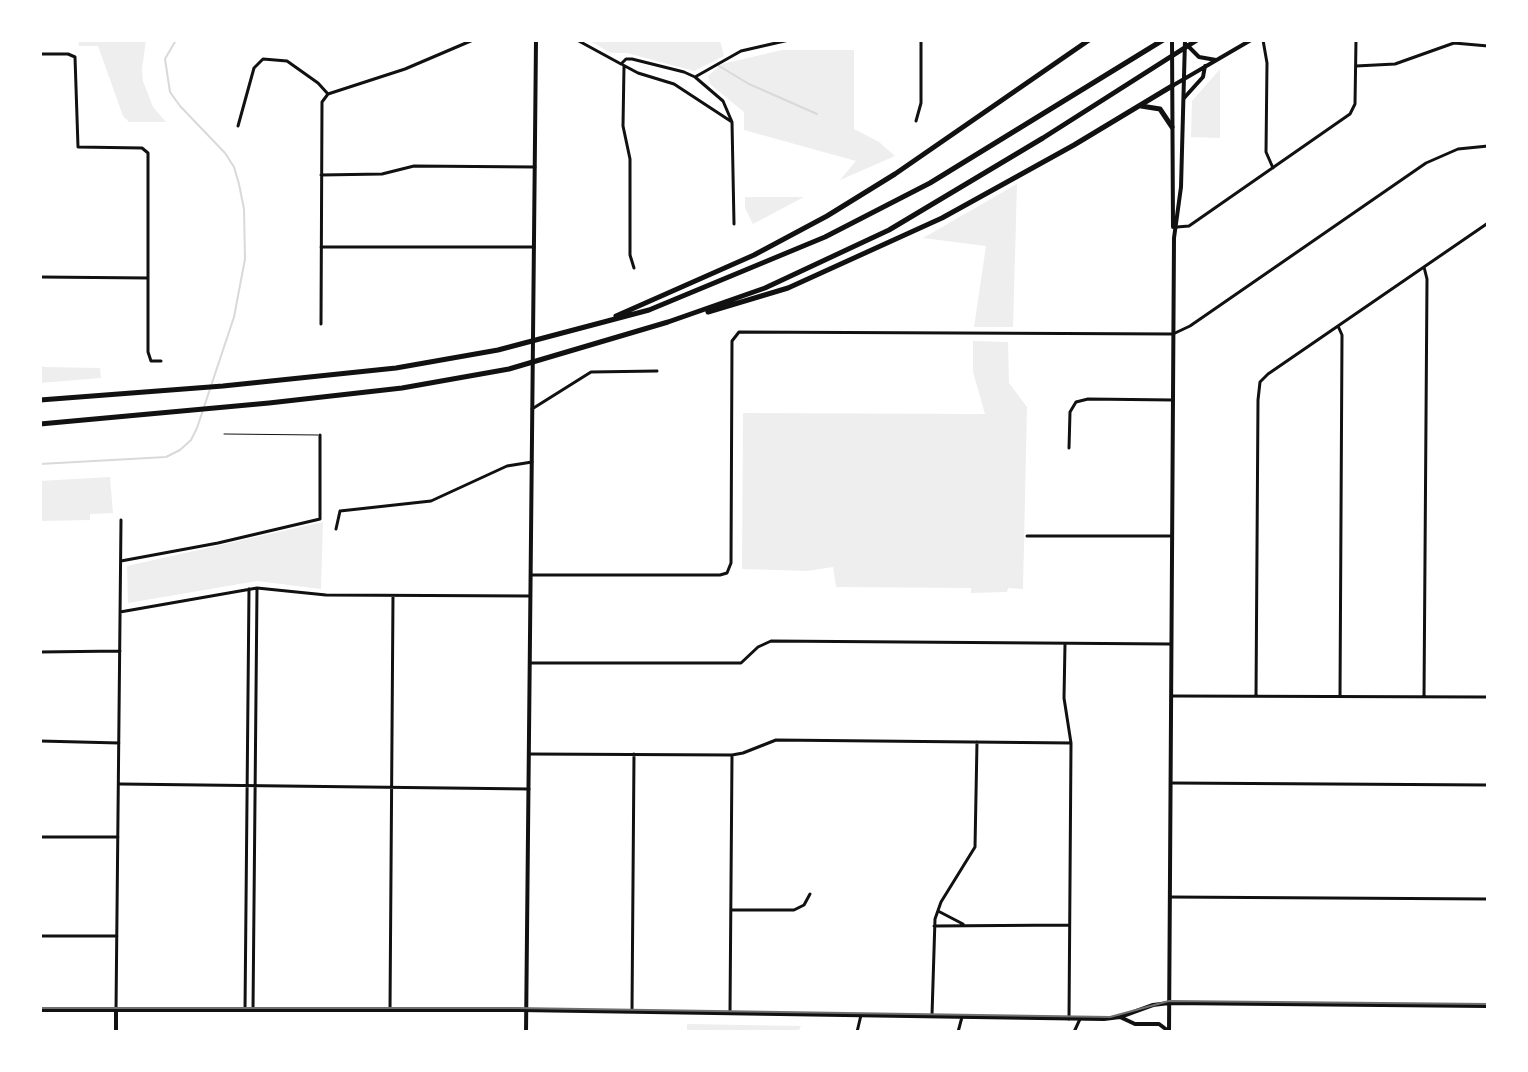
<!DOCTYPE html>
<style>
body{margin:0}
#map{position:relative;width:1528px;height:1072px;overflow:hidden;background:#fff;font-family:"Titillium Web",sans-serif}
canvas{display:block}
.frame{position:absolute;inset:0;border:42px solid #fff;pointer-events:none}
</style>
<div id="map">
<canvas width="1528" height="1072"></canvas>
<div class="frame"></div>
</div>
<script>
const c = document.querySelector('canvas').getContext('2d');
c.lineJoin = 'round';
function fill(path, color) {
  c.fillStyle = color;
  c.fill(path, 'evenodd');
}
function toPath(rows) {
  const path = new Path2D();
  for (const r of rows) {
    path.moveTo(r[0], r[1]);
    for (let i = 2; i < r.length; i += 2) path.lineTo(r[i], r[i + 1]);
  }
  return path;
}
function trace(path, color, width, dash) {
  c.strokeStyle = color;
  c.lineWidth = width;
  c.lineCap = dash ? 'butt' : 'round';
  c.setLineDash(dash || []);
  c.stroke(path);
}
fill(toPath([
 [78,40,146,40,142,69,143,81,153,107,166,122,129,122,123,116,98,46,79,46],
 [588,40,720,40,724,56,694,71,627,53,611,53],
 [782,50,854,50,854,129,879,142,895,156,840,180,856,161,744,130,744,112,711,85,708,76,722,64],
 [1220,69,1220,138,1191,137,1192,101],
 [1017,184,1013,327,974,327,986,246,923,238],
 [745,197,804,197,753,224,745,208],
 [973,341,1008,342,1009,383,1027,407,1023,589,1008,588,1007,592,971,593,971,588,836,587,833,567,807,571,742,569,743,413,985,414,973,372],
 [40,364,44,367,100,368,101,378,40,383],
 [110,477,113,513,90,514,90,520,40,521,40,481],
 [323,522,321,589,257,581,128,603,127,566],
 [687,1024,801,1026,798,1032,687,1032]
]), '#eee');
trace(toPath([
 [719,66,749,84,817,114],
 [40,464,166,457,180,450,191,440,197,428,234,317,245,259,244,209,239,184,234,167,225,153,180,106,170,92,165,59,176,40]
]), '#d9d9d9', 2);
trace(toPath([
 [224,434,318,435]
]), '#111', 1);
trace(toPath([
 [577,40,621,64,626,59,632,59,684,72,695,77,741,51,789,40],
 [797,40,817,40],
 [840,40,1045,40],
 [1263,40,1267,63,1266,152,1273,168],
 [40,54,68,54,75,57,78,147,142,148,148,153,148,352,151,361,161,361],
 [623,65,638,73,674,84,732,122],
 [624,66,623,126,630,159,630,255,634,268],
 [1356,66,1395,64,1454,43,1488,46],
 [695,77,723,101,732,122,734,224],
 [916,121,921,103,921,42],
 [238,126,254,68,263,59,287,61,318,83,328,94],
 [321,175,382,174,414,166,535,167],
 [1177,227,1189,226,1350,114,1355,104,1356,40],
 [321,247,534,247],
 [1424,267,1427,279,1424,697],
 [40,277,148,278],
 [321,324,322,102,328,94,405,69,473,40],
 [1338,326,1342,335,1340,696],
 [532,409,591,372,657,371],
 [1069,448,1070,412,1076,402,1088,399,1173,400],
 [336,529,340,511,431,501,507,466,532,462],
 [1027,536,1172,536],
 [121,561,218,543,320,519,320,435],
 [531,575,720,575,727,573,731,563,732,341,739,332,1173,334,1190,326,1426,163,1458,149,1488,146],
 [120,612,257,588,326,595,529,596],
 [1065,644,1064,698,1071,743,1069,1019],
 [40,652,120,651],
 [530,663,741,663,758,647,771,641,1170,644],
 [1172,696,1488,697],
 [1256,696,1258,400,1260,382,1268,374,1488,223],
 [40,741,119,743],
 [529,754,732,755,743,753,776,740,1071,743],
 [1172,783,1488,785],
 [120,784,529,789],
 [40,837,118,837],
 [1170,897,1488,899],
 [731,910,794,910,804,905,810,894],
 [938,911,963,924],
 [934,926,1069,925],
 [40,936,117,936],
 [116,1010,121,520],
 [245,1010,249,589],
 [253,1010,257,588],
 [390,1010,393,596],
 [632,1010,634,754],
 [730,1013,732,755],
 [932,1015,935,919,941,902,975,847,977,742],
 [857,1032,861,1015],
 [958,1032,962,1017],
 [1074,1032,1080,1019]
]), '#111', 3);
trace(toPath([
 [1187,45,1199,57,1216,60],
 [1172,86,1251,40],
 [1184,98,1203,77,1205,66],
 [116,1032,116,1010],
 [526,1032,536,40]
]), '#111', 4);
trace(toPath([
 [1172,40,1173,227],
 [40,1010,520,1010,1104,1019,1120,1017,1153,1005,1169,1003,1488,1006],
 [1120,1017,1135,1024,1159,1024,1167,1030],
 [1169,1032,1174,238,1181,187,1185,40]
]), '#111', 4);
trace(toPath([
 [1141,106,1160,109,1172,127],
 [708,312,788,288,942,218,1074,145,1172,86],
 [616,316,754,255,827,216,895,174,1089,40],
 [40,400,223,386,396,368,498,350,649,310,825,237,930,183,1163,40],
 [40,424,269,403,402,388,509,369,668,322,765,288,889,230,1043,138,1197,40]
]), '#111', 5);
trace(toPath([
 [40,1008,516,1008,1110,1017,1169,1001,1488,1004]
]), '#707070', 2);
</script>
